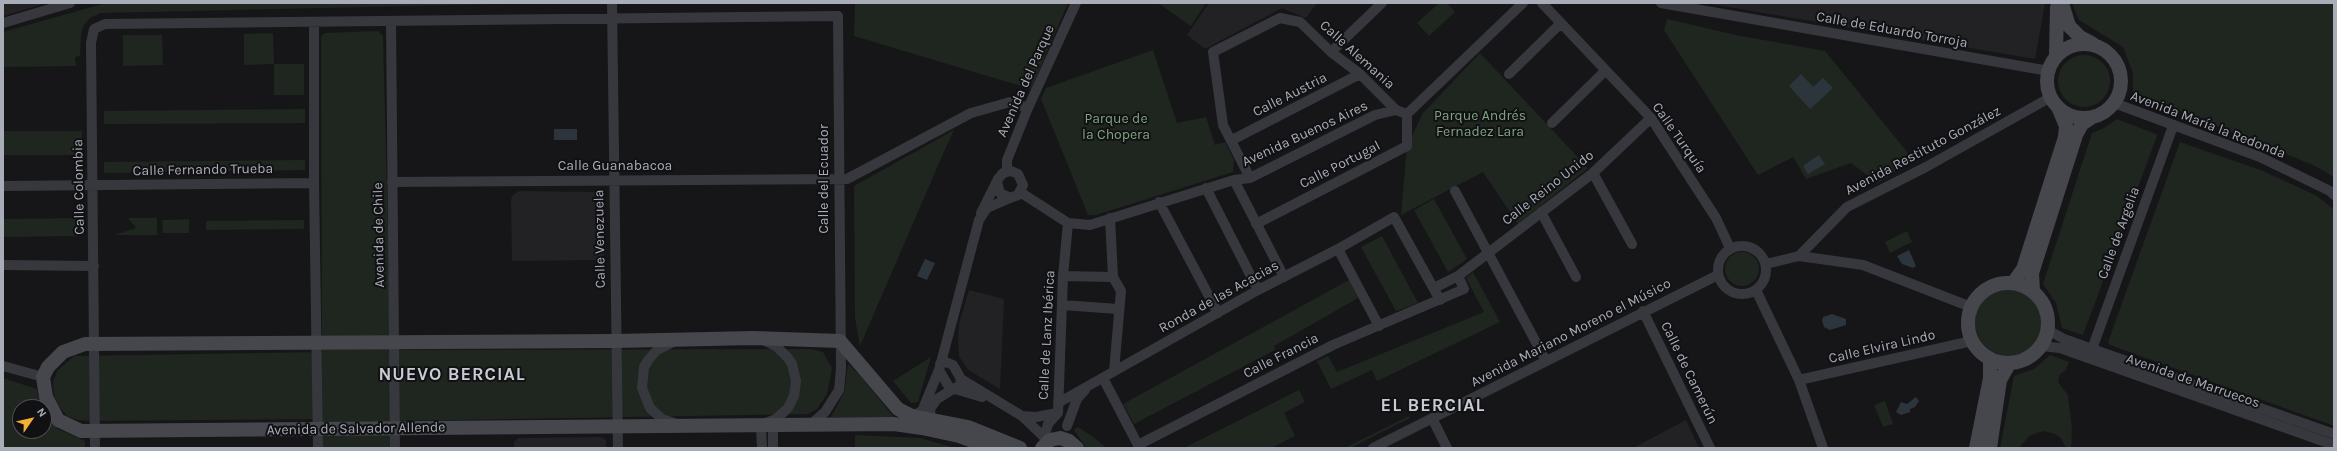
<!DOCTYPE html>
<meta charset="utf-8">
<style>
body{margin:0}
#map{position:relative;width:2337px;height:451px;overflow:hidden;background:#161618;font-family:Karla,sans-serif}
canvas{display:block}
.frame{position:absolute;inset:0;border:4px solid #a8adb8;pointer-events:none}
.north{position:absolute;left:12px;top:399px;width:40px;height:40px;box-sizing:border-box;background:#111113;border:1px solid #4d4f55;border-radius:50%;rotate:56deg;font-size:11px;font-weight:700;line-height:16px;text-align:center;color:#a8adb8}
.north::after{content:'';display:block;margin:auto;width:14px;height:18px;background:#f2b134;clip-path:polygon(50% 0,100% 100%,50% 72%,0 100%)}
</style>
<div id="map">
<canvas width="2337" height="451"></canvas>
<div class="frame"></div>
<div class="north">N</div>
</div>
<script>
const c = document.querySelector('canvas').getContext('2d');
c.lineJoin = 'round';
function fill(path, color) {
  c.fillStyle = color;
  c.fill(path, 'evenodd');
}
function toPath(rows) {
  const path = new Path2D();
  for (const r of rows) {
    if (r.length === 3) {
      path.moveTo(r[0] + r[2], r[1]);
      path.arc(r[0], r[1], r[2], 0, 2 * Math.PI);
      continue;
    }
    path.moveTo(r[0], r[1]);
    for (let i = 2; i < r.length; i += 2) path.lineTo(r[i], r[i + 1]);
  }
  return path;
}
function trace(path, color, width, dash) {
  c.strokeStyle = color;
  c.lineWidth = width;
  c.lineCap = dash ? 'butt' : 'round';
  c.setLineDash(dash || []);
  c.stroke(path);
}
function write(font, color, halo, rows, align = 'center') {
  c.font = font + ' Karla,sans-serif';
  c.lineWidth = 4;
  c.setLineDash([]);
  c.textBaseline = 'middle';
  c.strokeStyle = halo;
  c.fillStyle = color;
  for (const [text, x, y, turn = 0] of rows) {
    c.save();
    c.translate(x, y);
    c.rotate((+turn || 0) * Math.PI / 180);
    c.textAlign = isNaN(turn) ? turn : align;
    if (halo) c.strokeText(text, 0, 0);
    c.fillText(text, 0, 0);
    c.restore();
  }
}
fill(toPath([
 [3,3,47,3,3,16],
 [1209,3,1317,3,1306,18,1282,8,1205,49,1187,35],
 [1705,3,2045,3,2035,59],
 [519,191,600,192,603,196,604,260,512,261,511,200,512,196],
 [969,290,1004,299,1000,389,968,370,959,356,958,340,959,324],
 [1686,420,1699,448,1633,448],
 [601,437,606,440,606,448,514,448,514,442,518,438]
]), '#222225');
fill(toPath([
 [106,3,500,3,500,4,100,13,90,18,84,25,81,35,80,56,75,57,76,66,3,67,3,32],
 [855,3,1068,3,1031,89,854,36],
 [1158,3,1206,3,1191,26],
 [1439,3,1447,3,1455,12,1429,36,1417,23],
 [2072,3,2334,3,2334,177,2313,165,2133,92,2133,73,2123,47,2079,20],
 [1667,19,1736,35,1825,51,1908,153,1893,174,1877,183,1851,163,1806,179,1793,157,1758,175,1664,30],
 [378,31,383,36,391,350,811,349,823,352,832,368,827,394,817,409,808,414,391,421,391,448,322,448,322,419,90,421,78,420,67,416,59,406,54,396,53,383,57,371,74,356,322,352,321,37,325,33],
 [273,33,274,64,304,64,304,95,274,95,274,64,244,65,244,34],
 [123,35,162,35,163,65,123,66],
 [1153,50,1177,123,1206,117,1215,145,1225,142,1234,160,1233,172,1096,215,1088,215,1041,99,1046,88],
 [1480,53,1588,168,1518,224,1483,172,1401,215,1407,146,1423,113],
 [2084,81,26],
 [305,109,305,123,104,124,104,111],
 [2117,119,2156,134,2157,136,2083,335,2062,328,2056,303,2043,284,2092,133,2104,128],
 [954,130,943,154,860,346,855,318,854,186],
 [3,131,82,131,82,155,3,155],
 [2180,142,2263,171,2317,196,2334,210,2334,426,2110,345,2108,342],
 [305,160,305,170,104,173,104,162],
 [1434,199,1467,259,1448,272,1414,210],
 [82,218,82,236,3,237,3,219],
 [128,218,157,218,157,235,114,235,136,228],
 [189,219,189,233,163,233,162,220],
 [304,220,304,229,206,230,206,221],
 [1907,231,1912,242,1890,253,1885,242],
 [1382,236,1418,303,1396,311,1361,247],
 [1742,269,17],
 [1473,272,1500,322,1377,381,1372,370,1331,389,1317,361,1328,356,1337,372,1484,312,1466,278],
 [1349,280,1358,298,1274,346,1275,350,1134,424,1123,404],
 [2009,322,34],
 [2050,355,2069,362,2066,370,2060,374,2058,382,2068,395,2072,429,2071,448,2066,448,2061,438,2055,434,2043,431,2029,436,2019,448,2000,448,2014,376,2034,369],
 [931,357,918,402,911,403,893,381],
 [848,364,862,378,894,417,831,417,844,393],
 [3,378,37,389,40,407,20,407,20,431,44,431,44,414,58,429,85,441,85,448,3,448],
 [1299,390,1305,402,1284,413,1295,436,1271,448,1184,448],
 [1885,401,1893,424,1883,427,1874,405],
 [1409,416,1410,418,1350,448,1345,448],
 [1078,427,1092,436,1107,448,1086,448,1074,430],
 [855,435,920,438,955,448,855,448]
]), '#1e261f');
fill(toPath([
 [1801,74,1813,87,1823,78,1833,88,1810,109,1789,86],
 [554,129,577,129,577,140,554,140],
 [1819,155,1825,164,1808,174,1803,166],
 [1909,250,1916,266,1913,268,1902,264,1897,256],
 [925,259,935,263,927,280,917,276],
 [1832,314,1846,319,1846,325,1830,330,1824,327,1822,321,1823,317],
 [1916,397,1919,401,1915,407,1910,409,1910,412,1901,415,1896,412,1901,402,1907,404]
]), '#2c353c');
trace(toPath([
 [612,3,618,448],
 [1542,3,1651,118,1716,218,1730,248],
 [1661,3,2049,71],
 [391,21,395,448],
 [314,22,314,183,318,448],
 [3,23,70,3],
 [1331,52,1382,3],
 [1509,74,1560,24],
 [2114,103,2260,157,2330,191,2334,195],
 [1552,123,1605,71],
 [1232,140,1360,74],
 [1007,171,1007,160,1028,108,1076,3],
 [1593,173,1632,244],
 [1250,178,1223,125,1213,52,1280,18,1300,22,1331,52,1360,74,1396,110],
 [1234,180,1284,277],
 [392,182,847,179,971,113,1010,102,1028,108],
 [3,186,314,183],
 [1206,188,1258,290],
 [1455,191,1546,361],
 [1020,192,1068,223,1090,225,1234,180,1250,178,1375,115,1396,110,1407,114,1523,3],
 [1159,202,1218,313],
 [1541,212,1576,277],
 [981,213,998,179,1003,173,1011,171,1018,174,1023,185,1018,195,1010,198,1000,193,997,182],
 [1110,218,1113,277,1121,291,1114,371],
 [1256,224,1407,146,1407,114],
 [1742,270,24],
 [1338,249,1379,326],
 [1799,256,1847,207,1926,167,2051,97],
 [1766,264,1799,256,1863,265,1971,307],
 [3,265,94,266],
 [1063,276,1113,277],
 [1434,288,1458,276,1593,173,1651,118],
 [1756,290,1799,380,1823,448],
 [1062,305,1118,309],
 [1643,311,1710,448],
 [2048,330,2064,339,2092,349,2334,434],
 [673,342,657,350,649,359,644,367,642,388,650,408,662,419,674,423],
 [2042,346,2060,348,2334,445],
 [2092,349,2173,126],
 [3,366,43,377],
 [939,370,949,387,955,389,960,385,961,379,953,365,946,362,940,364],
 [1103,378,1138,445,1333,345,1464,289,1458,276],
 [961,379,1022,416,1045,438],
 [1799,380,1972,341],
 [955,389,982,397],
 [1058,403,1258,290,1338,249,1394,217,1440,300],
 [912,416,922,411,939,370,979,220,987,208,1010,198],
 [1022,416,1036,417,1058,413],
 [1432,418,1447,448],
 [931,419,930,409,937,399,953,389],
 [773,425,773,448],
 [1067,426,1077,399,1085,390],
 [1046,443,1045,434,1048,424,1058,413,1063,276,1068,223],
 [95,448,91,43,94,29,105,24,838,16,841,369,839,390,825,412,811,424],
 [762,448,761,425,776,419,788,408,794,396,796,381,792,364,788,358,776,346,763,340],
 [1373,448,1718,275]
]), '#37383d', 10);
trace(toPath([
 [2062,3,2069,26,2080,37,2093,44],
 [2084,81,37],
 [2056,56,2057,7],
 [2008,323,40],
 [2013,283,2023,269,2065,137,2066,126,2058,107],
 [2033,291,2032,273,2076,135,2082,124,2091,118],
 [992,448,959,436,922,428,894,424,81,431,58,420,46,397,43,377,48,367,63,352,85,344,615,341,754,338,840,341,898,409,912,416,968,427,1020,448],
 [1042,448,1050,440,1060,438,1069,441,1077,448],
 [1976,448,1990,378,1990,359],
 [1990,448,2000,380,2009,364]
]), '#45474d', 14);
write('14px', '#a8adb8', '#111113', [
 ["Calle de Eduardo Torroja",1892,30,10],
 ["Calle Alemania",1357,55,42],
 ["Avenida del Parque",1026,81,-66],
 ["Calle Austria",1290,95,-27],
 ["Avenida María la Redonda",2208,125,21],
 ["Avenida Buenos Aires",1305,134,-25],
 ["Calle Turquía",1679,138,55],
 ["Avenida Restituto González",1923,151,-28],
 ["Calle Portugal",1340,165,-27],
 ["Calle Guanabacoa",615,166],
 ["Calle Fernando Trueba",203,170,-1],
 ["Calle del Ecuador",824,179,-90],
 ["Calle Colombia",79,187,-91],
 ["Calle Reino Unido",1548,188,-38],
 ["Calle de Argelia",2119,233,-70],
 ["Avenida de Chile",379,235,-91],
 ["Calle Venezuela",600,239,-91],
 ["Ronda de las Acacias",1219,297,-29],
 ["Avenida Mariano Moreno el Músico",1571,333,-27],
 ["Calle de Lanz Ibérica",1047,335,-87],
 ["Calle Elvira Lindo",1882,347,-13],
 ["Calle Francia",1281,356,-27],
 ["Calle de Camerún",1689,373,64],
 ["Avenida de Marruecos",2193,381,19],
 ["Avenida de Salvador Allende",356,429,-1]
]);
write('14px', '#7fa381', '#111113', [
 ["Parque Andrés",1480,116],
 ["Fernadez Lara",1480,132],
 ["Parque de",1116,119],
 ["la Chopera",1116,135]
]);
c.letterSpacing = '1px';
write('bold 18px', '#c9ccd4', '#111113', [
 ["NUEVO BERCIAL",452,375],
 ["EL BERCIAL",1433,406]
]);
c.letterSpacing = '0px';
</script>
